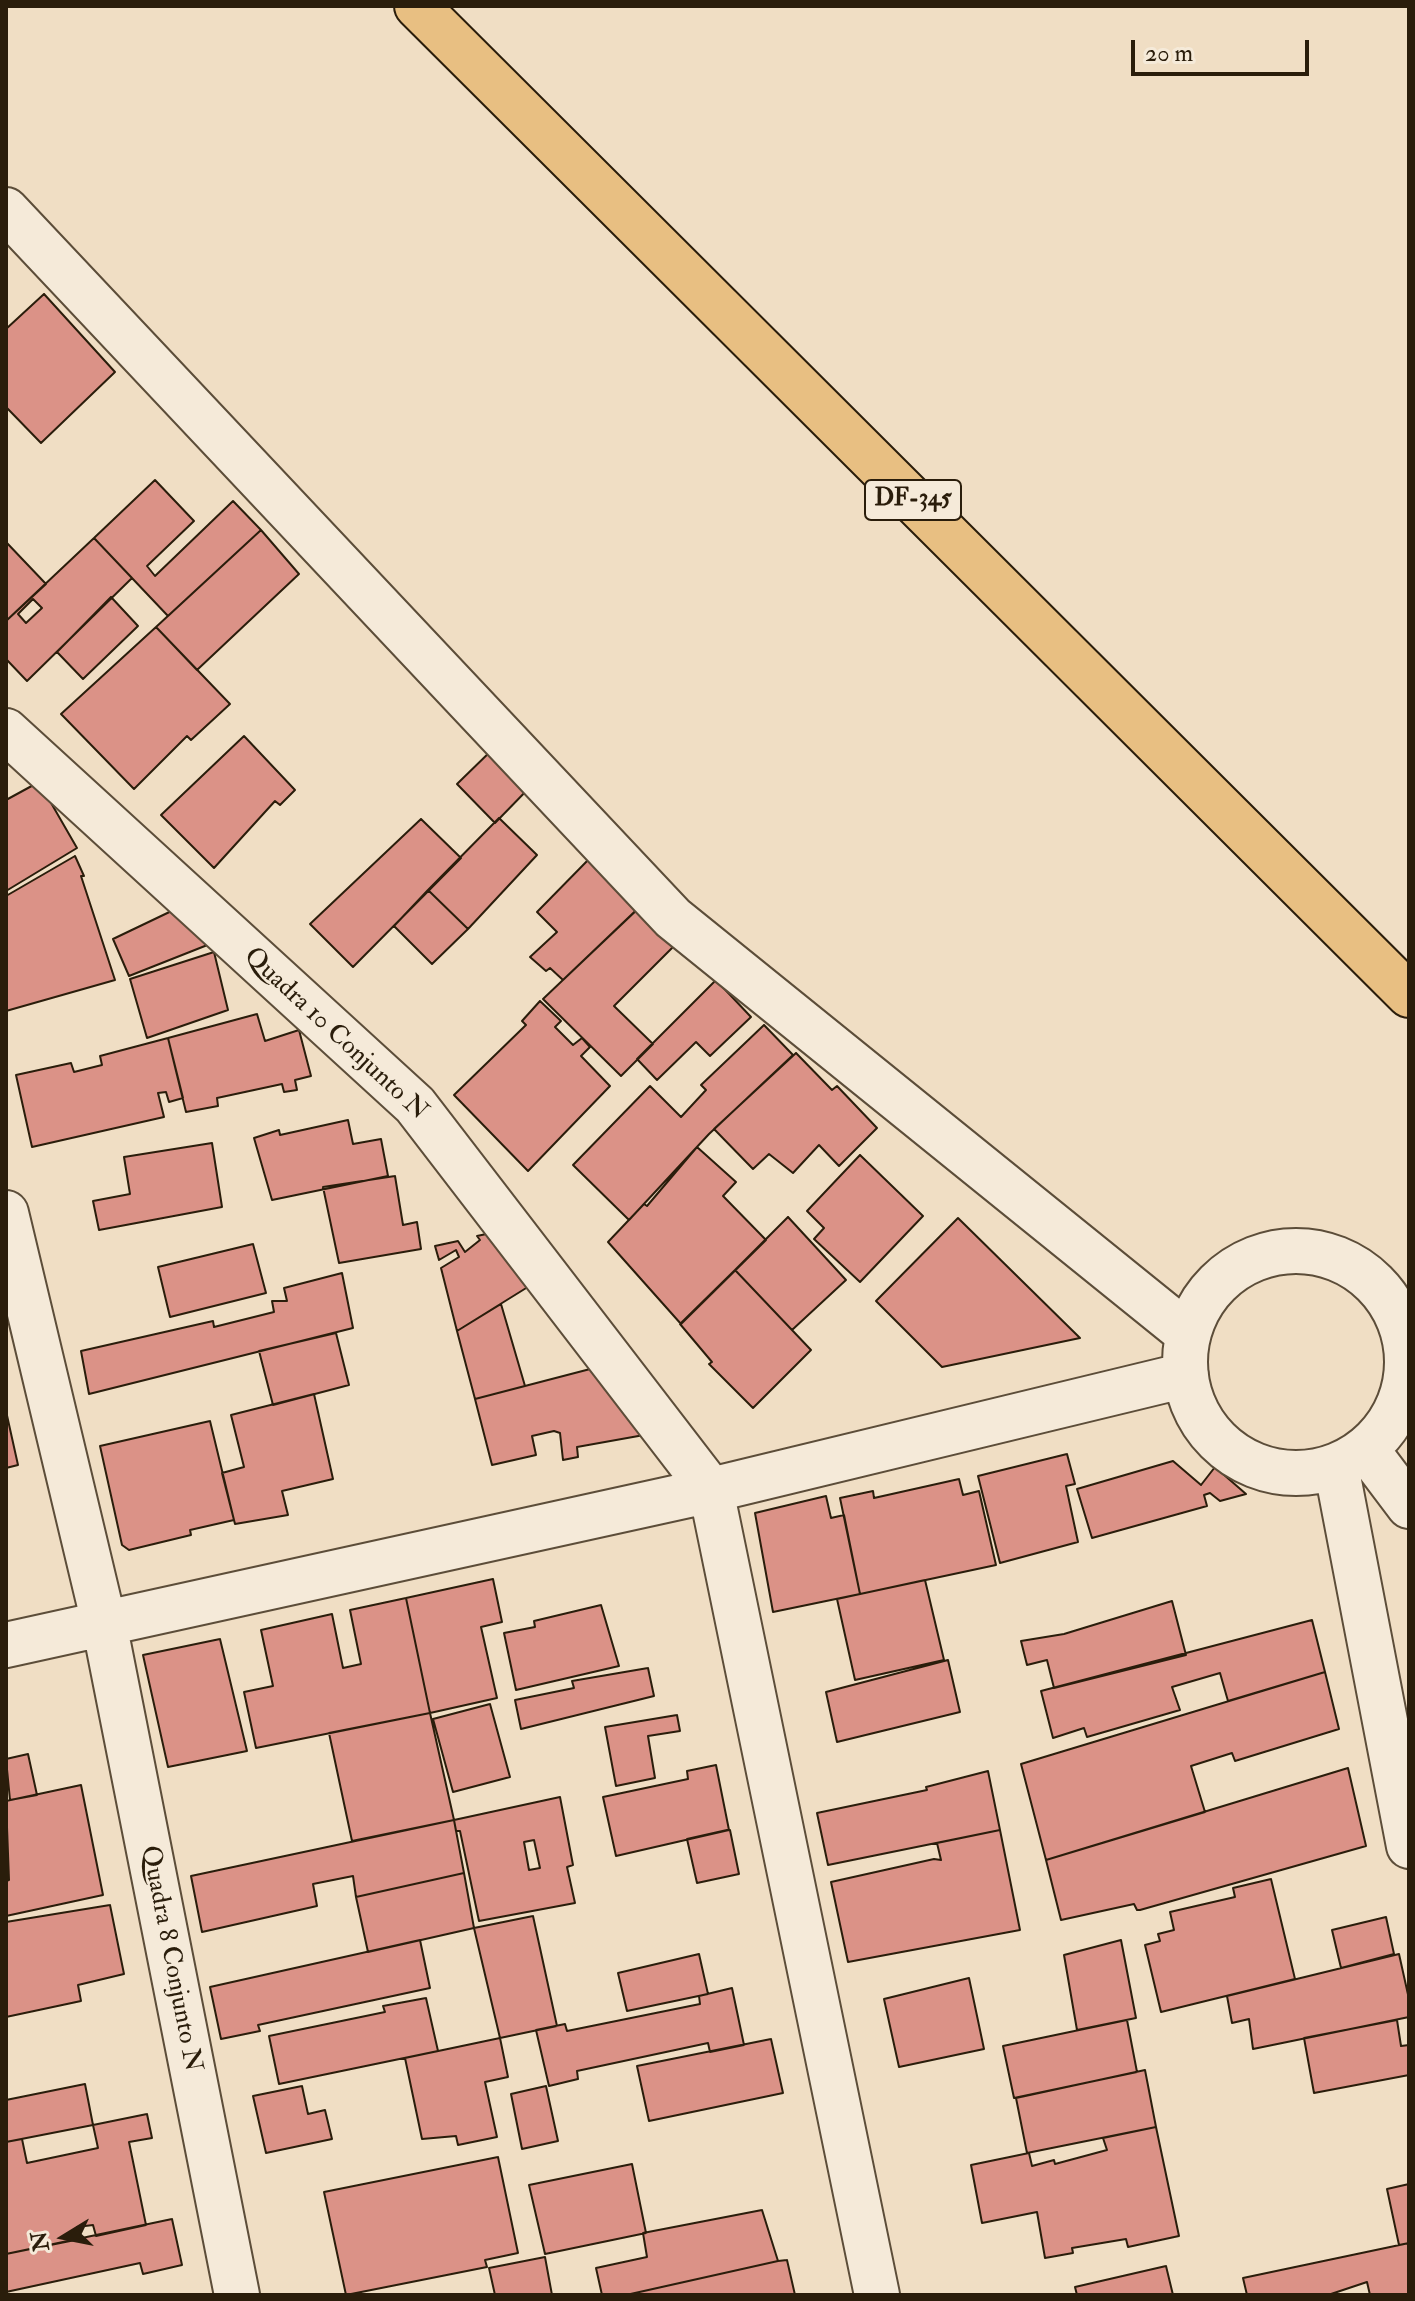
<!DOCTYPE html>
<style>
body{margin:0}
#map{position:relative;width:1415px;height:2301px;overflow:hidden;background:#f0dec4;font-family:"IM FELL Double Pica",serif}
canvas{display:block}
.frame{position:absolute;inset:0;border:8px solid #2a1d0b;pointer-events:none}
.north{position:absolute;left:24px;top:2197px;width:80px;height:80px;-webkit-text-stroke:6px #f5ead9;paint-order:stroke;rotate:260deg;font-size:22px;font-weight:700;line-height:32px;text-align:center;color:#2a1d0b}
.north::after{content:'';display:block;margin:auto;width:28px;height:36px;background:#2a1d0b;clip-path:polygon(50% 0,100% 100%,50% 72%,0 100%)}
.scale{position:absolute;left:1131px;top:40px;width:178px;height:36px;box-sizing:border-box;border:4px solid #2a1d0b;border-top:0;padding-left:10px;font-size:24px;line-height:28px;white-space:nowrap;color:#2a1d0b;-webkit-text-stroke:6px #f5ead9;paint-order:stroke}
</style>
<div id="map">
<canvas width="1415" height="2301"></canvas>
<div class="frame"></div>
<div class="north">N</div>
<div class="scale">20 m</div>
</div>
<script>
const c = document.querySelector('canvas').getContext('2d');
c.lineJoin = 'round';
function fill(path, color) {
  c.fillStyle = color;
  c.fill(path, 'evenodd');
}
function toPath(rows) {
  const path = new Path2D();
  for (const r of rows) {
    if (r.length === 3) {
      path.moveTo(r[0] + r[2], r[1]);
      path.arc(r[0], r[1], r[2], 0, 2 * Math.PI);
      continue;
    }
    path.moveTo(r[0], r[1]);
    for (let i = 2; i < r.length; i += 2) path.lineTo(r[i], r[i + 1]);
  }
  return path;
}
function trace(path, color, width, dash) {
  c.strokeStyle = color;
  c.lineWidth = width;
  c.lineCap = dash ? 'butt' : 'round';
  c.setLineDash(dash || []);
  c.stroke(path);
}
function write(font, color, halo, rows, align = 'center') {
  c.font = font + ' "IM FELL Double Pica",serif';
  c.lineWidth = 7;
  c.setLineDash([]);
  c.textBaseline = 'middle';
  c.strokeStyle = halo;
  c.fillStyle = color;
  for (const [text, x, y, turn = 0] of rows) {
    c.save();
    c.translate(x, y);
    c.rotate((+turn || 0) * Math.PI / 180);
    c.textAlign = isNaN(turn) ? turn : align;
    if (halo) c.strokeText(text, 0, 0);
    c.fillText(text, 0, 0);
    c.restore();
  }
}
const building = toPath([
 [44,294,115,372,41,443,6,407,6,329,44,294],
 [155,480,194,521,147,566,155,576,233,501,261,530,168,616,94,538,155,480],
 [261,530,299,574,197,670,156,627,261,530],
 [94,538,132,578,27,681,6,659,6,621,94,538],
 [33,599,42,608,26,623,18,614,33,599],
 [6,542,46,584,6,621,6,542],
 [111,597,138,626,83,679,57,652,111,597],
 [156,627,230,704,191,740,187,736,134,789,61,714,156,627],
 [244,736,295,790,280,805,275,801,214,868,161,815,244,736],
 [496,746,533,784,495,823,457,784,496,746],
 [39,782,77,848,6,891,6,800,39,782],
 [499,818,537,855,468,929,428,890,499,818],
 [421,819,461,858,353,967,310,924,421,819],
 [75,856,84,876,81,876,115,980,6,1011,6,896,75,856],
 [591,857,641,906,563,980,550,968,546,971,530,957,557,932,537,912,591,857],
 [428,890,468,929,432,964,394,926,428,890],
 [650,897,687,933,614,1006,653,1044,621,1076,543,999,650,897],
 [182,906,215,942,129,976,113,939,182,906],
 [214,952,228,1010,147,1038,130,979,214,952],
 [716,980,751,1017,710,1056,696,1042,657,1080,637,1059,716,980],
 [540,1001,561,1021,555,1027,573,1045,582,1038,590,1047,581,1056,610,1086,528,1171,454,1095,526,1025,522,1021,540,1001],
 [257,1014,265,1041,299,1030,311,1076,295,1080,297,1090,284,1092,282,1084,217,1098,218,1106,186,1112,168,1038,257,1014],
 [764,1025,793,1055,709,1134,629,1220,573,1165,650,1086,681,1117,706,1090,701,1085,764,1025],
 [168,1038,183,1098,169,1102,166,1092,158,1093,164,1117,32,1147,16,1075,71,1063,74,1072,102,1065,100,1056,168,1038],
 [796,1053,832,1090,837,1086,877,1128,839,1166,819,1145,793,1173,769,1154,753,1169,714,1129,796,1053],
 [348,1120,353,1144,381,1139,388,1176,272,1200,254,1138,279,1130,280,1135,348,1120],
 [212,1143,222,1207,99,1230,93,1201,130,1194,124,1157,212,1143],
 [697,1147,736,1182,723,1196,766,1240,681,1324,608,1242,644,1204,647,1206,697,1147],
 [860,1155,923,1216,860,1282,814,1239,824,1228,807,1211,860,1155],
 [395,1176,403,1225,417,1222,421,1249,339,1263,323,1187,395,1176],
 [788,1217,846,1280,792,1330,735,1270,788,1217],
 [958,1218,1080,1338,942,1367,876,1301,958,1218],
 [491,1233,531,1285,457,1331,441,1268,459,1257,456,1250,439,1260,435,1246,458,1241,465,1252,480,1240,477,1236,491,1233],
 [253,1244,266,1293,170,1317,158,1267,253,1244],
 [735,1270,811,1350,753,1408,709,1364,712,1362,680,1324,735,1270],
 [342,1273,353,1328,89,1394,81,1351,213,1321,214,1327,274,1312,272,1301,287,1301,284,1288,342,1273],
 [501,1304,525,1386,475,1399,457,1331,501,1304],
 [336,1333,349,1385,273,1405,259,1351,336,1333],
 [594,1368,644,1435,577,1447,578,1457,563,1460,560,1433,554,1431,532,1436,536,1455,492,1465,475,1399,594,1368],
 [314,1394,333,1479,282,1491,288,1515,235,1524,222,1473,244,1467,231,1415,314,1394],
 [6,1411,18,1465,6,1468,6,1411],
 [210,1421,234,1520,190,1530,191,1535,129,1550,122,1545,100,1446,210,1421],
 [1067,1454,1075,1484,1066,1486,1078,1542,1000,1563,978,1476,1067,1454],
 [1173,1461,1201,1485,1215,1467,1246,1494,1220,1501,1210,1493,1204,1495,1207,1506,1092,1538,1077,1489,1173,1461],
 [959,1479,963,1495,979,1491,996,1565,860,1594,840,1498,873,1491,874,1498,959,1479],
 [826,1496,831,1518,844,1515,860,1594,773,1612,755,1513,826,1496],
 [493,1579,502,1622,481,1627,497,1698,430,1713,406,1598,493,1579],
 [925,1580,944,1660,855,1680,837,1599,925,1580],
 [406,1598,430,1713,256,1748,244,1692,273,1686,261,1630,332,1614,343,1668,361,1664,350,1610,406,1598],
 [1172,1601,1186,1655,1054,1688,1047,1660,1027,1665,1021,1641,1064,1634,1172,1601],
 [601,1605,619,1666,516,1690,504,1633,535,1627,534,1621,601,1605],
 [1312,1620,1325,1672,1228,1701,1220,1673,1172,1687,1180,1710,1087,1737,1084,1728,1053,1738,1041,1691,1312,1620],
 [220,1639,247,1751,168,1767,143,1655,220,1639],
 [948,1660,960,1712,837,1742,826,1692,948,1660],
 [648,1668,654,1696,521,1729,515,1700,574,1688,572,1681,648,1668],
 [1325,1672,1339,1729,1235,1761,1232,1753,1191,1766,1205,1812,1046,1860,1021,1764,1325,1672],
 [490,1704,510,1777,453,1792,433,1719,490,1704],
 [430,1713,454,1820,352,1841,329,1733,430,1713],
 [677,1715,680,1731,648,1736,655,1778,616,1786,605,1727,677,1715],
 [28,1754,37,1795,10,1800,6,1759,28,1754],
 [716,1765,729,1830,616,1856,603,1797,688,1779,687,1771,716,1765],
 [1348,1768,1366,1846,1140,1910,1137,1910,1134,1904,1061,1920,1046,1860,1348,1768],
 [988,1771,1000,1830,828,1865,817,1813,927,1790,926,1787,988,1771],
 [81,1785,103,1895,6,1916,6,1881,9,1880,6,1801,81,1785],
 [560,1797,573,1865,567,1867,575,1903,479,1921,460,1831,456,1831,454,1820,560,1797],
 [534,1840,540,1868,529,1870,524,1842,534,1840],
 [454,1820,464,1873,356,1897,353,1876,313,1884,317,1906,202,1932,191,1876,454,1820],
 [727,1830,730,1830,739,1874,697,1883,687,1839,727,1830],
 [1000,1830,1020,1930,848,1962,831,1882,934,1859,941,1860,937,1843,1000,1830],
 [464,1873,474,1928,368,1952,356,1897,464,1873],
 [1271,1879,1295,1979,1161,2012,1145,1945,1160,1941,1158,1934,1174,1930,1170,1912,1235,1897,1233,1888,1271,1879],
 [110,1905,124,1974,78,1985,81,2001,6,2017,6,1922,110,1905],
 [533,1916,557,2026,500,2038,474,1928,533,1916],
 [1386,1917,1394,1954,1341,1968,1332,1930,1386,1917],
 [420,1940,430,1988,258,2025,260,2031,221,2039,210,1987,420,1940],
 [1121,1940,1136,2018,1077,2030,1064,1955,1121,1940],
 [699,1954,708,1994,627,2011,618,1973,699,1954],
 [1399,1954,1409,1999,1409,2017,1253,2049,1249,2019,1232,2023,1227,1996,1399,1954],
 [969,1978,984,2049,899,2067,884,1999,969,1978],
 [732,1988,744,2045,710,2052,708,2043,577,2071,578,2079,549,2086,536,2030,565,2024,567,2031,700,2004,699,1996,732,1988],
 [426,1998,438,2051,279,2084,269,2036,385,2012,383,2006,426,1998],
 [1127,2020,1137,2072,1014,2098,1003,2046,1127,2020],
 [1397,2020,1401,2046,1409,2045,1409,2075,1314,2093,1304,2038,1397,2020],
 [500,2038,508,2077,485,2082,497,2137,458,2145,456,2136,422,2139,405,2058,500,2038],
 [771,2039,783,2093,649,2121,637,2066,771,2039],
 [1145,2070,1156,2127,1027,2153,1016,2098,1145,2070],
 [85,2084,93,2125,6,2142,6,2100,85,2084],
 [302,2086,308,2114,325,2110,332,2139,266,2153,253,2096,302,2086],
 [546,2086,558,2141,522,2149,511,2094,546,2086],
 [147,2114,152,2138,129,2142,146,2225,96,2236,93,2225,77,2227,80,2239,6,2254,6,2142,22,2139,27,2163,98,2148,93,2125,147,2114],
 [1156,2127,1179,2236,1128,2247,1126,2239,1072,2248,1073,2253,1045,2258,1037,2212,982,2223,971,2165,1029,2153,1032,2166,1054,2160,1055,2164,1107,2150,1103,2138,1156,2127],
 [498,2157,518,2253,485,2260,487,2267,346,2295,324,2192,498,2157],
 [632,2164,646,2233,545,2254,529,2185,632,2164],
 [1409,2184,1409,2243,1399,2245,1387,2189,1409,2184],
 [762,2210,778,2261,626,2295,602,2295,596,2268,647,2257,643,2233,762,2210],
 [172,2219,182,2265,143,2274,140,2263,6,2292,6,2254,172,2219],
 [1409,2243,1409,2295,1370,2295,1367,2282,1328,2295,1247,2295,1243,2278,1409,2243],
 [545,2257,552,2295,495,2295,489,2268,545,2257],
 [787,2260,795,2295,626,2295,778,2261,787,2260],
 [1166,2266,1173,2295,1077,2295,1075,2287,1166,2266]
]);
fill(building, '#db9287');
trace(building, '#2a1d0b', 2);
const street = toPath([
 [6,210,673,918,1188,1334],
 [6,731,415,1105,711,1490,877,2295],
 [6,1213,104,1623,237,2295],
 [1296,1362,111],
 [1366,1449,1409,1506],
 [1336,1466,1409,1846],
 [6,1645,711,1490,1186,1375]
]);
const primary = toPath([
 [417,6,1409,995]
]);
trace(street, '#5c4d39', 48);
trace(primary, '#2a1d0b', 48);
trace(street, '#f5ead9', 44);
trace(primary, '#e8bf82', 44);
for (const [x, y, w] of [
 [913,500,96]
]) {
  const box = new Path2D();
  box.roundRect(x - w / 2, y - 20, w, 40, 6);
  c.fillStyle = '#f5ead9';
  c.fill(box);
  trace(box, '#2a1d0b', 2);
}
write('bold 24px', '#2a1d0b', null, [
 ["DF-345",913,500]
]);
write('26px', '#2a1d0b', '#f5ead9', [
 ["Quadra 10 Conjunto N",335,1035,43],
 ["Quadra 8 Conjunto N",170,1959,79]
]);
</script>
